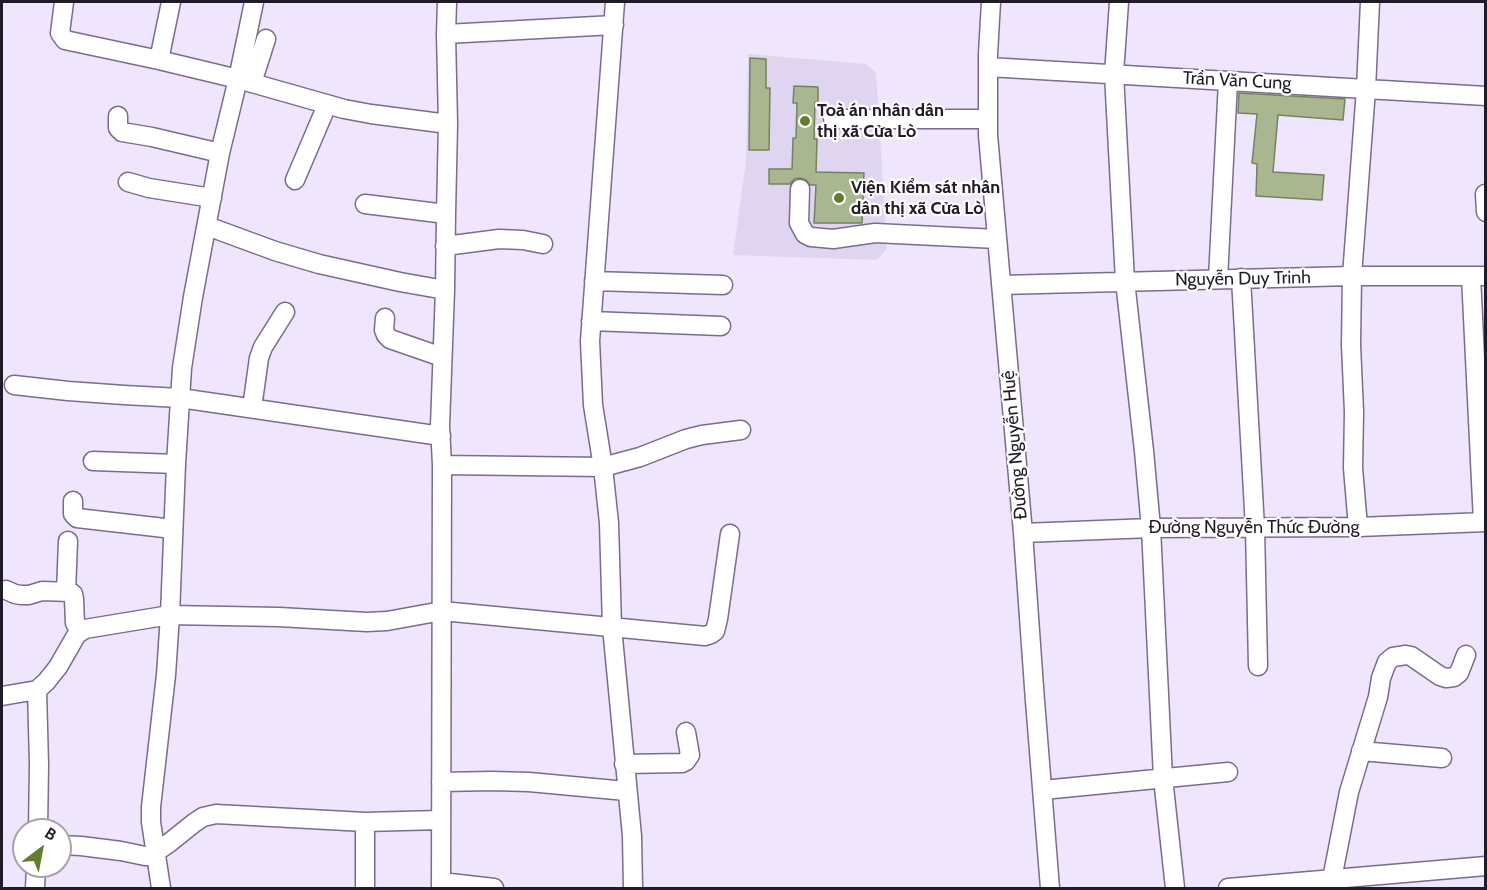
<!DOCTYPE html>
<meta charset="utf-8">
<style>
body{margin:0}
#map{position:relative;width:1487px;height:890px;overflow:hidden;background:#efe5fd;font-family:Cabin,sans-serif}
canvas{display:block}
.frame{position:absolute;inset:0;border:3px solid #211b29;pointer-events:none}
.north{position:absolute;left:12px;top:818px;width:60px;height:60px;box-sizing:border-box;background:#fff;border:2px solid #a6a4a9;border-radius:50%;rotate:32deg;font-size:16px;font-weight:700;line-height:24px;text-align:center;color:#211b29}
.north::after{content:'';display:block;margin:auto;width:21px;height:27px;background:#637c2e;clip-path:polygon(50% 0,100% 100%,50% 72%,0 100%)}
</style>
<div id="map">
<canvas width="1487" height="890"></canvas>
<div class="frame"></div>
<div class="north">B</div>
</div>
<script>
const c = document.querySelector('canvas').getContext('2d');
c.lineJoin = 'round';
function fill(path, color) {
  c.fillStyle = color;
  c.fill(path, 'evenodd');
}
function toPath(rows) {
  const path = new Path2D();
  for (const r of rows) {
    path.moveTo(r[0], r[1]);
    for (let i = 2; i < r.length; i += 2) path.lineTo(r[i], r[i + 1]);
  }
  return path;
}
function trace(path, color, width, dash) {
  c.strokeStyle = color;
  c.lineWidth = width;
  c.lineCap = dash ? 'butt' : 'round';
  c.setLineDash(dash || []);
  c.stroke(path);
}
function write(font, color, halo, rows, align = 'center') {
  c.font = font + ' Cabin,sans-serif';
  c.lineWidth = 4.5;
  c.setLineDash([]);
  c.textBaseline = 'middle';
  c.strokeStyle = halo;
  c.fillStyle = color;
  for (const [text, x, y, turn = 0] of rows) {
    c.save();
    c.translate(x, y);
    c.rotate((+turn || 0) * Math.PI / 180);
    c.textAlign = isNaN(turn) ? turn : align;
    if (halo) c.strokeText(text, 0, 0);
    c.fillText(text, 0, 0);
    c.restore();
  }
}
fill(toPath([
 [748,54,866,64,876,73,887,249,877,260,733,255,746,161]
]), '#e0d5f0');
const building = toPath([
 [750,58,766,59,766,88,770,88,769,150,749,150,750,58],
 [794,86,818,87,818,102,815,102,814,139,817,139,816,172,864,173,862,223,814,223,816,185,810,185,806,180,800,178,794,179,790,184,769,184,769,169,792,169,793,138,796,138,797,103,793,103,794,86],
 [1239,93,1345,99,1343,120,1278,115,1273,172,1324,175,1322,200,1256,196,1257,164,1252,163,1257,114,1238,113,1239,93]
]);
fill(building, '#a8b790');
trace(building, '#75825e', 1.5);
const minor = toPath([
 [64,2,60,33,65,40,159,60,238,79,344,109,371,114,448,124],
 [615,2,590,341,593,405,603,467,609,523,612,627,632,836,633,888],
 [991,2,988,54,988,135,1023,533,1035,701,1050,888],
 [1119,2,1114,74,1125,281,1144,451,1151,528,1163,778,1175,888],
 [446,34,447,2],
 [159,60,171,2],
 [988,67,1486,96],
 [252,83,266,39],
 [118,116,118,128,122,132,152,137,220,153],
 [833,119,988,119],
 [295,180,327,105],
 [128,182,149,188,212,198],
 [800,189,799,223,805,234,811,237,833,239,875,233,997,239],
 [1485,194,1486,212],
 [365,204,446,214],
 [207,226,275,251,319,264,400,282,445,290],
 [445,246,499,239,523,240,543,244],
 [1471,276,1483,522],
 [1241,278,1255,528,1258,666],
 [1218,279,1228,81],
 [594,281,723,285],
 [1001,285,1352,276,1486,276],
 [385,318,384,330,386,335,390,339,442,357],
 [591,321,721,326],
 [14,385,68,391,124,395,180,398,441,436],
 [252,408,259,358,263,347,285,312],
 [93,461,176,464],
 [442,465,603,467,640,457,686,439,702,435,741,430],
 [73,501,73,514,77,518,173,529],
 [1358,527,1353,468,1354,412,1351,345,1352,276,1366,89,1370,2],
 [1023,533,1151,528,1358,527,1486,522],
 [6,590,15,594,21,595,29,595,42,591,70,592,73,594,74,599,75,623,80,631],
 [66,592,68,541],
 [37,690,39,765,38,830],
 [2,696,37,690,46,682,58,667,77,634,85,629,170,615,279,617,367,622,387,621,442,611,705,636,711,634,715,631,718,619,730,534],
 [1361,751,1442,758],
 [624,764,682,763,686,761,690,755,686,732],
 [441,782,492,781,529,782,626,791],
 [1043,790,1228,772],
 [365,822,365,888],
 [60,845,81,846,121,851,145,856,150,856,169,843,194,823,203,817,216,814,365,822,440,820],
 [1332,879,1349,792,1378,697,1381,678,1387,662,1393,657,1406,655,1411,656,1440,676,1446,678,1454,677,1459,673,1466,655],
 [441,882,494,888],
 [35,888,36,866],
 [161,888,151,822,151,807,166,675,170,615,176,464,182,368,193,297,220,153,238,79,254,2],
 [441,888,442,465,440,426,445,290,446,214,448,124,446,34,614,25],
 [1228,888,1486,866]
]);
trace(minor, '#7b6b8e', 21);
trace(minor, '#fff', 18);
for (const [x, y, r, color] of [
 [805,121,6,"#637c2e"],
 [839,198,6,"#637c2e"]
]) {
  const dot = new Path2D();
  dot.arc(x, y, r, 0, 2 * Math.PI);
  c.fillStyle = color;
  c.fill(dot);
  trace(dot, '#fff', 2);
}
write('18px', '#211b29', '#fff', [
 ["Trần Văn Cung",1237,81,3],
 ["Nguyễn Duy Trinh",1243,279,-1],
 ["Đường Nguyễn Huệ",1015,445,-95],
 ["Đường Nguyễn Thức Đường",1254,528]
]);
write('bold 18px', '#211b29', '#fff', [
 ["Toà án nhân dân",817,111],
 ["thị xã Cửa Lò",817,132],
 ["Viện Kiểm sát nhân",851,188],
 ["dân thị xã Cửa Lò",851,209]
], 'left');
</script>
